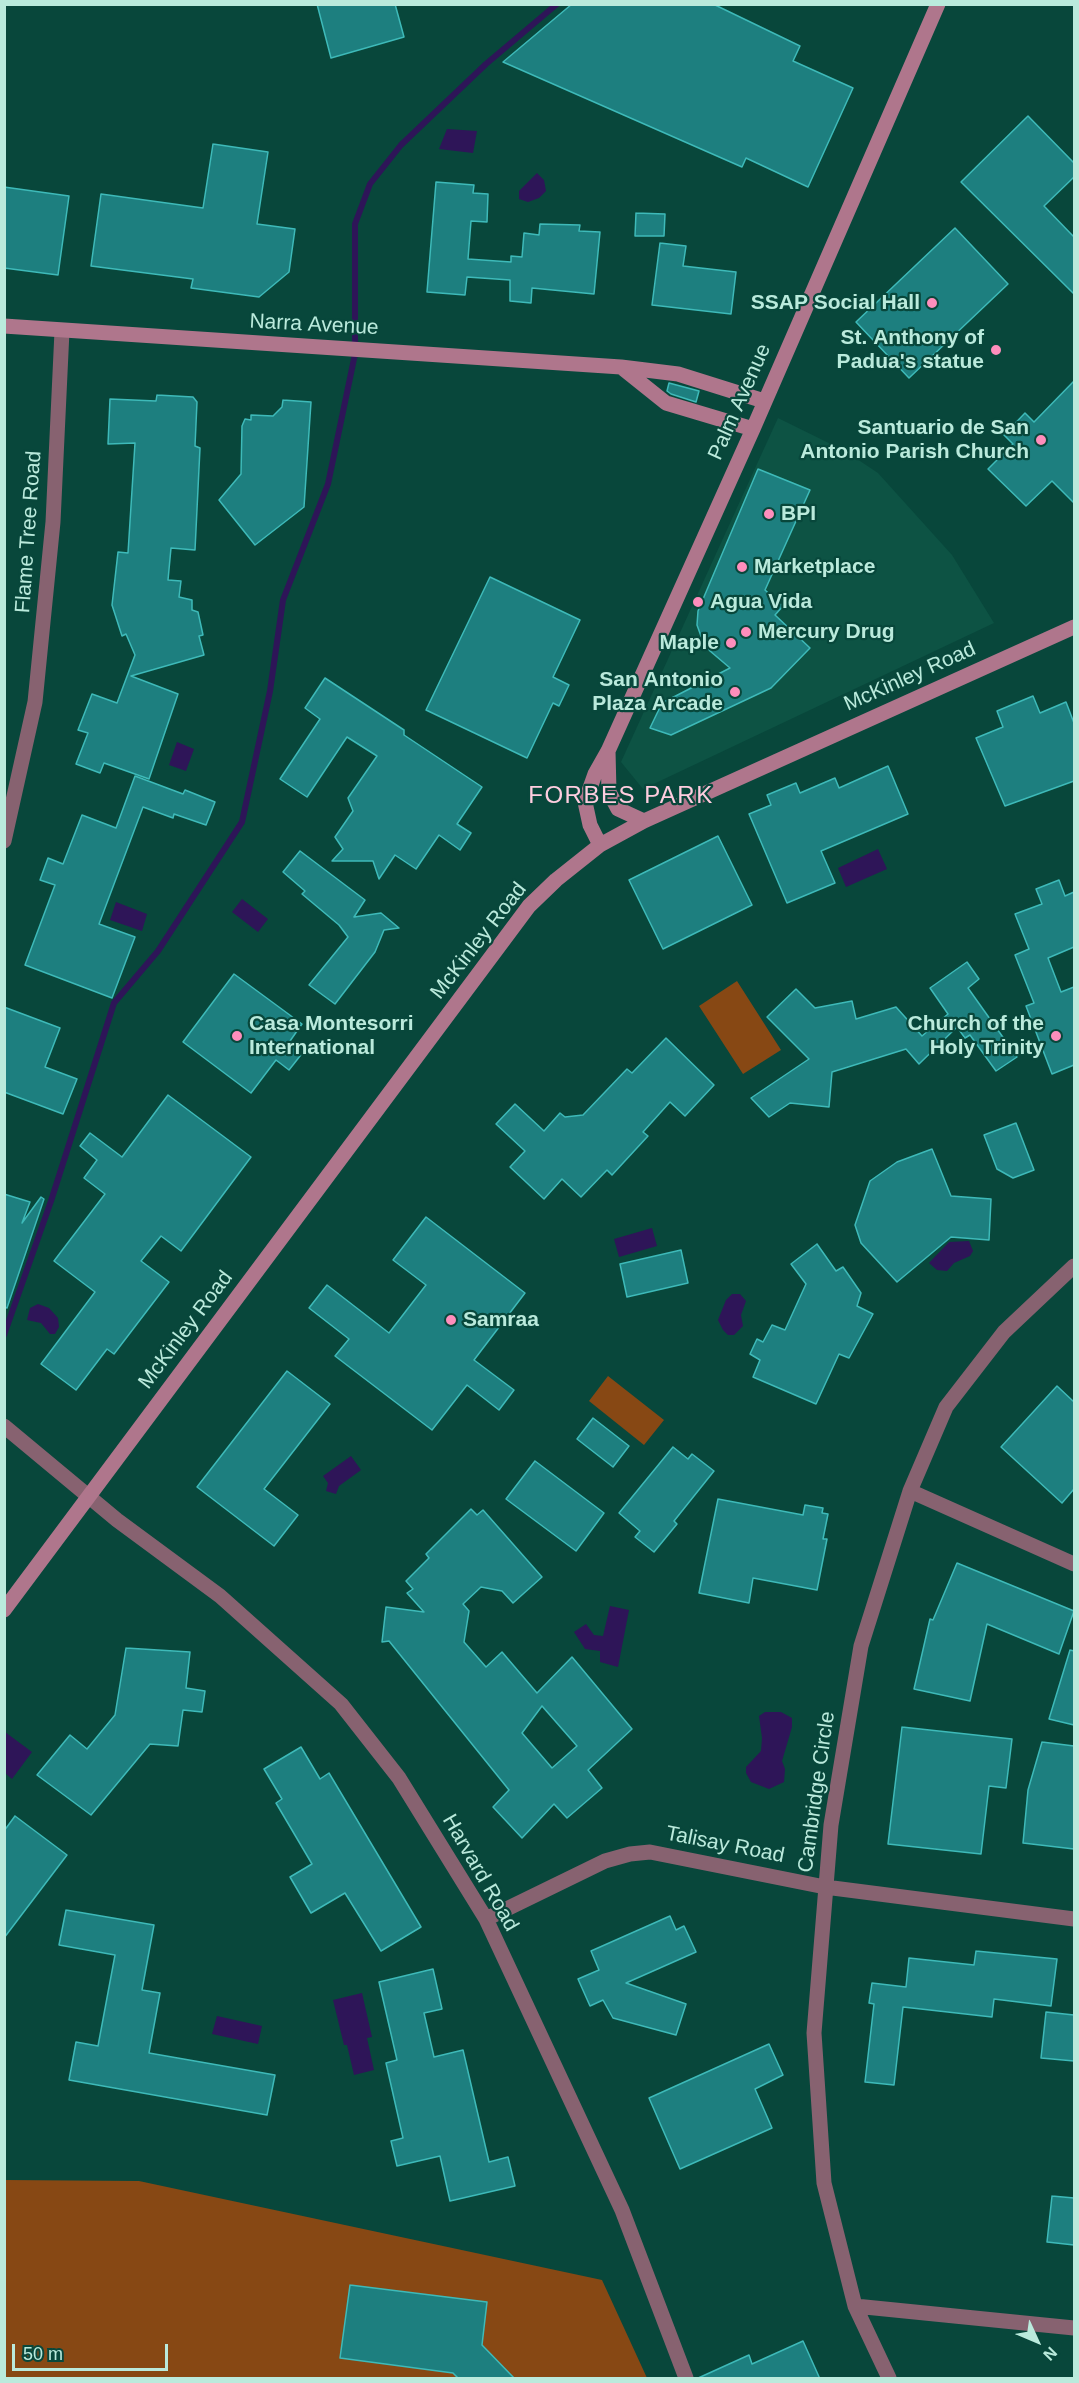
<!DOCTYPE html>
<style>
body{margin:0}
#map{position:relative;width:1079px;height:2383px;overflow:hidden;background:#08473b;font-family:Arial,sans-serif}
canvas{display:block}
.frame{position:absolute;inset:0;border:6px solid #baeadc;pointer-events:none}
.north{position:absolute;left:1007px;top:2311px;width:60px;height:60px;-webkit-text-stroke:4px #08473b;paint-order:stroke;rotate:134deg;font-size:16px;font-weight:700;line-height:24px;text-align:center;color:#baeadc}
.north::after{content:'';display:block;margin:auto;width:21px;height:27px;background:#baeadc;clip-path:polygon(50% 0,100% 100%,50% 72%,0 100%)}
.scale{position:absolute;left:12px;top:2344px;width:156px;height:27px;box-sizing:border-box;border:3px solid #baeadc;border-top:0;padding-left:8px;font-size:18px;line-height:21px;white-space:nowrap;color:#baeadc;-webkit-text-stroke:4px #08473b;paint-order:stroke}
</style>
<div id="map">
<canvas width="1079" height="2383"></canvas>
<div class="frame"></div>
<div class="north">N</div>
<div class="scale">50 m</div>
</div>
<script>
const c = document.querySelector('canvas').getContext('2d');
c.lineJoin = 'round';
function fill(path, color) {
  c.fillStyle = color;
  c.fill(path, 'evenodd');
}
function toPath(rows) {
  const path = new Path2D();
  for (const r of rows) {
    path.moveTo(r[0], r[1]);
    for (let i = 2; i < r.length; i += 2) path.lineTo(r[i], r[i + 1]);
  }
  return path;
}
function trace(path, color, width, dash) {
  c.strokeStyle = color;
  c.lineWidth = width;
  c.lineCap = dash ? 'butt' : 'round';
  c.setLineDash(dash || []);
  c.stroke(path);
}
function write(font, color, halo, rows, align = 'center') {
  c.font = font + ' Arial,sans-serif';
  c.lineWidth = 4.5;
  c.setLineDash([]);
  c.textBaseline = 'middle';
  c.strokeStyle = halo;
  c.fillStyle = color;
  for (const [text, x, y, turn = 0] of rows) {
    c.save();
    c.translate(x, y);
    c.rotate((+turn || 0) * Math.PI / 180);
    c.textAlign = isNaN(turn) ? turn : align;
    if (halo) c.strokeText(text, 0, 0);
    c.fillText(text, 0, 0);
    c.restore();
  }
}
fill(toPath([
 [778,418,845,451,878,473,952,555,994,623,643,789,621,762]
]), '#0d5344');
fill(toPath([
 [737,981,781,1050,743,1074,699,1006],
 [608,1376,664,1420,644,1445,589,1401],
 [5,2180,139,2181,602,2280,647,2378,5,2378]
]), '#874814');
fill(toPath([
 [447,129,477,131,473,153,439,149],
 [537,173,544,180,546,191,539,198,528,202,519,199,519,191],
 [177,742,194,749,186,771,169,765],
 [878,849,887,869,846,887,838,868],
 [242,899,268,919,258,932,232,912],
 [116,902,147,914,142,931,110,920],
 [652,1228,657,1246,619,1257,614,1239],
 [969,1241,973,1251,970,1256,954,1263,947,1271,937,1270,929,1263,949,1242],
 [732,1294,740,1294,746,1301,741,1315,743,1326,734,1335,728,1335,723,1330,718,1320,726,1300],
 [38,1304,49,1308,58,1318,59,1327,55,1334,50,1334,41,1323,27,1320,30,1308],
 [351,1456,361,1470,339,1486,336,1494,326,1491,328,1483,323,1476],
 [610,1606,629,1610,618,1667,600,1662,600,1651,585,1649,574,1632,586,1624,594,1635,603,1636],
 [765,1712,781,1712,792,1718,792,1727,782,1761,785,1769,784,1782,769,1789,751,1782,746,1773,746,1767,761,1751,762,1738,759,1716],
 [5,1732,32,1752,12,1779,5,1773],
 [362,1993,372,2037,367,2038,374,2070,354,2075,347,2045,344,2045,333,2000],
 [217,2016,262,2026,258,2044,212,2034]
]), '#2e1558');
trace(toPath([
 [355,343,355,224,370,184,401,145,486,64,557,4],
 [4,1335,51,1201,114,1003,158,951,242,822,270,691,283,600,328,484,355,354]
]), '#2e1558', 6);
const building = toPath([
 [317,4,395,4,404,37,331,58,317,4],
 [572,4,713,4,800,46,793,61,853,88,808,187,746,158,742,167,503,62,572,4],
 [1028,116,1074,163,1074,177,1044,206,1074,237,1074,294,961,182,1028,116],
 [213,144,268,152,257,224,295,229,289,272,259,297,191,288,193,279,91,266,101,194,203,208,213,144],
 [436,182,474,185,473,193,488,194,487,222,471,221,468,259,511,262,511,256,522,257,524,233,539,235,540,224,580,225,579,231,600,232,594,294,532,288,531,303,510,301,510,280,467,277,465,295,427,292,436,182],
 [4,187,69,196,58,275,4,268,4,187],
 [636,213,665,214,664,236,635,236,636,213],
 [955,228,1008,284,909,378,856,322,955,228],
 [660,243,686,246,683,266,736,272,731,314,652,305,660,243],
 [1074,381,1074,503,1052,481,1026,506,988,469,1013,444,1004,435,1025,413,1034,422,1074,381],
 [669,383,699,391,696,402,671,394,667,391,669,383],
 [157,395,193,397,197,402,195,446,200,448,195,550,171,548,168,580,181,581,179,597,192,600,192,610,198,612,203,635,199,636,204,655,131,676,178,694,149,779,104,763,100,773,76,764,88,733,78,730,92,694,117,703,135,655,126,634,122,636,112,605,118,552,128,553,135,443,108,444,110,399,156,401,157,395],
 [283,400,311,402,304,507,255,545,219,500,241,474,242,426,245,419,251,420,251,415,273,416,282,407,283,400],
 [758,469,810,490,765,590,783,606,775,615,810,648,771,688,671,735,650,728,662,703,730,668,710,651,702,639,697,625,698,611,758,469],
 [490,577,580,620,553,677,569,685,559,706,553,703,527,758,426,710,490,577],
 [325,678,404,730,404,735,482,787,457,824,471,833,460,850,439,835,416,869,395,855,379,879,373,861,332,861,343,849,335,837,353,811,348,798,377,756,347,737,307,797,280,779,320,719,305,708,325,678],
 [1033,696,1040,713,1066,702,1074,723,1074,781,1005,806,976,738,1003,727,997,711,1033,696],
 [888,766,908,814,821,851,835,883,787,903,749,814,771,805,767,795,796,783,800,793,835,778,839,788,888,766],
 [135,776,183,794,185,790,215,802,206,825,174,814,173,818,143,807,99,924,135,937,112,998,25,965,55,885,40,880,48,858,63,864,82,815,116,828,135,776],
 [718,836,752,905,663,949,629,880,718,836],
 [300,851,365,900,354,917,381,913,399,928,384,930,375,952,335,1004,309,985,348,937,339,925,302,894,305,891,283,872,300,851],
 [1059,880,1065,896,1074,892,1074,947,1048,958,1061,992,1074,987,1074,1065,1052,1074,1026,1006,1034,1003,1015,955,1029,949,1015,914,1042,904,1036,889,1059,880],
 [967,962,979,979,968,988,1017,1057,996,1071,970,1035,965,1038,957,1027,919,1064,906,1049,832,1072,829,1107,790,1103,769,1117,751,1098,809,1059,767,1017,796,989,815,1008,852,1001,856,1019,896,1007,922,1036,948,1014,930,988,967,962],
 [234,974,302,1024,290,1041,304,1051,289,1070,276,1060,251,1093,183,1042,234,974],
 [4,1007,60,1028,45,1067,77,1079,63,1114,4,1092,4,1007],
 [666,1038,714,1085,685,1116,670,1102,643,1132,648,1136,612,1175,607,1170,581,1197,562,1179,544,1199,510,1167,525,1151,496,1124,515,1104,544,1131,560,1113,565,1117,583,1115,627,1069,632,1073,666,1038],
 [168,1095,251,1157,181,1251,161,1236,141,1261,169,1282,114,1354,107,1349,76,1390,41,1364,95,1292,54,1261,105,1194,84,1178,97,1160,80,1146,90,1133,122,1157,168,1095],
 [1016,1123,1034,1170,1013,1178,997,1169,984,1135,1016,1123],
 [932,1149,951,1196,991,1199,989,1240,951,1237,897,1282,861,1243,855,1225,870,1181,897,1162,932,1149],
 [4,1194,30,1202,22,1223,41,1197,44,1199,7,1308,4,1307,4,1194],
 [426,1217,525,1293,474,1360,514,1390,499,1410,467,1385,432,1430,335,1356,349,1339,309,1308,327,1285,389,1333,426,1285,393,1260,426,1217],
 [817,1244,836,1271,843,1267,861,1293,857,1306,873,1314,849,1358,839,1354,816,1404,753,1377,760,1360,750,1354,757,1339,763,1342,772,1325,785,1330,806,1284,791,1264,817,1244],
 [681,1250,688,1283,627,1297,620,1264,681,1250],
 [287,1371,330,1404,264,1489,298,1515,274,1546,197,1487,287,1371],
 [1057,1386,1074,1402,1074,1489,1062,1503,1001,1447,1057,1386],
 [593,1418,629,1446,613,1467,577,1439,593,1418],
 [673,1447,688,1459,692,1454,714,1471,674,1521,677,1524,654,1552,635,1537,640,1531,619,1513,673,1447],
 [535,1461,604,1513,576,1551,506,1499,535,1461],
 [718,1499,803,1515,805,1505,823,1508,822,1513,828,1514,823,1539,827,1539,817,1590,753,1578,749,1603,699,1593,718,1499],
 [471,1509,477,1515,483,1510,542,1577,513,1603,502,1591,481,1587,463,1604,469,1611,464,1642,486,1667,502,1652,537,1693,572,1657,632,1729,588,1770,602,1788,567,1818,554,1804,522,1838,493,1807,509,1790,389,1641,382,1642,386,1607,424,1612,407,1593,413,1589,406,1581,429,1558,426,1554,471,1509],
 [542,1706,577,1746,552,1768,522,1733,542,1706],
 [957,1563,1074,1611,1059,1654,987,1624,970,1701,914,1689,930,1619,933,1620,957,1563],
 [126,1648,190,1652,186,1688,205,1691,202,1712,183,1710,178,1746,150,1744,91,1815,37,1775,70,1735,87,1749,115,1715,126,1648],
 [1070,1650,1074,1651,1074,1725,1049,1719,1070,1650],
 [902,1727,1012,1739,1006,1788,989,1786,981,1854,888,1844,902,1727],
 [1042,1742,1074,1746,1074,1849,1023,1843,1028,1790,1042,1742],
 [301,1747,320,1779,329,1773,421,1927,381,1951,345,1893,311,1913,290,1877,312,1864,276,1803,282,1799,264,1769,301,1747],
 [15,1816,67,1855,4,1938,4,1831,15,1816],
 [66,1910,154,1925,142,1990,160,1993,149,2053,275,2075,267,2115,69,2080,76,2042,98,2046,115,1955,59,1945,66,1910],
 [670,1916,676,1930,684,1926,696,1952,626,1983,686,2004,676,2035,613,2018,603,2000,590,2006,578,1979,599,1970,591,1951,670,1916],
 [976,1951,1057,1959,1051,2006,994,1999,992,2017,903,2007,894,2085,865,2082,874,2004,869,2003,872,1983,906,1987,909,1958,974,1965,976,1951],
 [433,1969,442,2009,424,2013,434,2057,463,2050,489,2162,508,2157,515,2186,450,2201,440,2156,397,2166,391,2141,403,2138,386,2063,397,2060,379,1982,433,1969],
 [1046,2012,1074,2015,1074,2061,1041,2058,1046,2012],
 [769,2044,783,2075,755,2089,772,2128,680,2169,649,2098,769,2044],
 [1052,2196,1074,2198,1074,2245,1047,2242,1052,2196],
 [350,2285,487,2302,482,2345,515,2379,459,2379,453,2373,340,2358,350,2285],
 [803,2341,820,2379,696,2379,749,2355,752,2364,803,2341]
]);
fill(building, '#1d7f7f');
trace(building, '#3ebab9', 1.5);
trace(toPath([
 [4,841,35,702,53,522,62,331],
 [4,1426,117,1520,220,1596,341,1704,399,1778,486,1919,622,2210,686,2378],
 [910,1491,1074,1564],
 [486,1919,605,1861,630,1854,650,1852,825,1887,1074,1919],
 [855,2306,1074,2328],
 [889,2378,855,2306,824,2183,814,2033,831,1825,861,1646,910,1491,946,1407,1004,1332,1074,1266]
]), '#876270', 15);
trace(toPath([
 [4,326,621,367,678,374,764,401],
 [621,367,666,403,753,429],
 [608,751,609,792,618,809,644,821],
 [600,845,590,825,585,802,595,774,608,751,753,429,938,4],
 [4,1610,529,906,556,880,600,845,644,821,1074,627]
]), '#af768c', 15);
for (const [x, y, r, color] of [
 [932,303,6,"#fe8ebc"],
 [996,350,6,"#fe8ebc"],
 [1041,440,6,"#fe8ebc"],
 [769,514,6,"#fe8ebc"],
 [742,567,6,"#fe8ebc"],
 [698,602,6,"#fe8ebc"],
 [746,632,6,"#fe8ebc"],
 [731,643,6,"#fe8ebc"],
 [735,692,6,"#fe8ebc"],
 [237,1036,6,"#fe8ebc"],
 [1056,1036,6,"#fe8ebc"],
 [451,1320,6,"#fe8ebc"]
]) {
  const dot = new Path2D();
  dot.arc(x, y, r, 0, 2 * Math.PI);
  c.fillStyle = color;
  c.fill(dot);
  trace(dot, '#08473b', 2);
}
write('bold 21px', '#baeadc', '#08473b', [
 ["SSAP Social Hall",920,303],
 ["St. Anthony of",984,338],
 ["Padua's statue",984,362],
 ["Santuario de San",1029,428],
 ["Antonio Parish Church",1029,452],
 ["BPI",781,514,"left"],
 ["Marketplace",754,567,"left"],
 ["Agua Vida",710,602,"left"],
 ["Mercury Drug",758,632,"left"],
 ["Maple",719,643],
 ["San Antonio",723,680],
 ["Plaza Arcade",723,704],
 ["Casa Montesorri",249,1024,"left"],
 ["International",249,1048,"left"],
 ["Church of the",1044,1024],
 ["Holy Trinity",1044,1048],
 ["Samraa",463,1320,"left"]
], 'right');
write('21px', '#baeadc', '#08473b', [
 ["Narra Avenue",314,325,3],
 ["Palm Avenue",740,402,-66],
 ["Flame Tree Road",29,532,-86],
 ["McKinley Road",910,677,-24],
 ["McKinley Road",479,941,-52],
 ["McKinley Road",186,1330,-53],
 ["Cambridge Circle",817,1792,-82],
 ["Talisay Road",725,1845,11],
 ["Harvard Road",480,1873,60]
]);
c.letterSpacing = '1.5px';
write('24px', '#fecddf', '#08473b', [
 ["FORBES PARK",621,796]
]);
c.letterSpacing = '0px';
</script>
